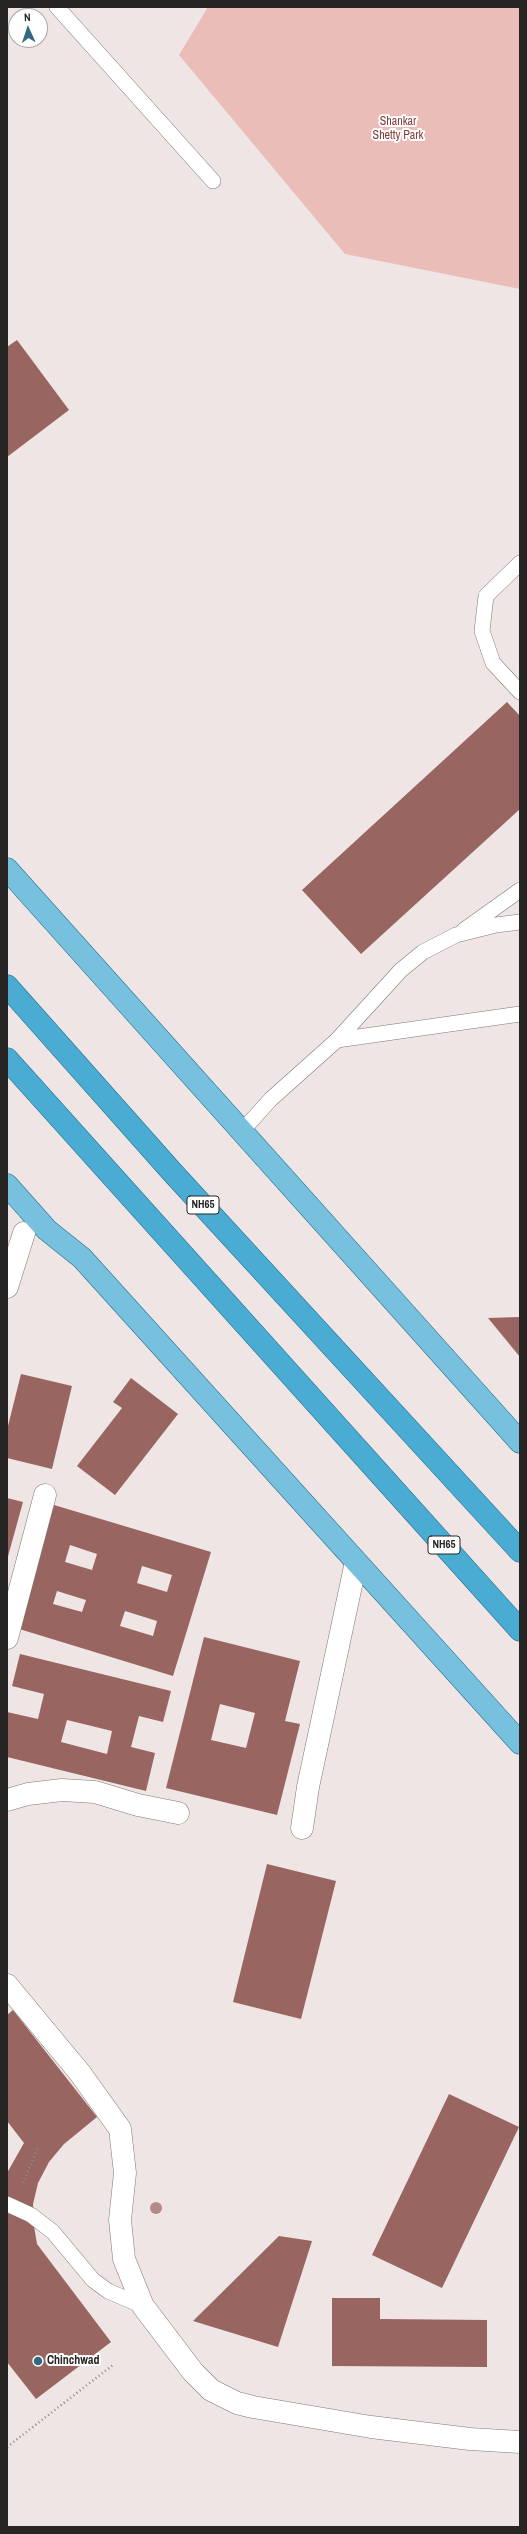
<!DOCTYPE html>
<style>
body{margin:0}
#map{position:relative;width:527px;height:2534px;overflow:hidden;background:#eee5e4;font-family:"Archivo Narrow",sans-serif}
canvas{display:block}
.frame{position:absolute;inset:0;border:8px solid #272424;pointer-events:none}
.north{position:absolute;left:8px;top:8px;width:40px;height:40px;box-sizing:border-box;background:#fff;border:1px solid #a9a7a7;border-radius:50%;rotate:357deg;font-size:11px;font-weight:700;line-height:16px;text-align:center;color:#272424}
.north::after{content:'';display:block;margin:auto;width:14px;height:18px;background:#316983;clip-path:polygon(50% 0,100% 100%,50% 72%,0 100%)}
</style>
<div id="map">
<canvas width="527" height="2534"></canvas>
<div class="frame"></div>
<div class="north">N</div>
</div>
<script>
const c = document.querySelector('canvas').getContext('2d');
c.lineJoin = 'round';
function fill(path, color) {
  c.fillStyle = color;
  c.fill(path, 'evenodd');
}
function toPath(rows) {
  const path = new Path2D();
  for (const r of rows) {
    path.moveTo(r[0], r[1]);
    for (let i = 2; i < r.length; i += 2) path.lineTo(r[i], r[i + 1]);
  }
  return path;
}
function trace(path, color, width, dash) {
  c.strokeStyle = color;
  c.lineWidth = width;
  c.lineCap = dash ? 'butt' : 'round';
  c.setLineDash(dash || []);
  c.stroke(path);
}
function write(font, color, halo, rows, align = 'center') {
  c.font = font + ' "Archivo Narrow",sans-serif';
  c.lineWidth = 4;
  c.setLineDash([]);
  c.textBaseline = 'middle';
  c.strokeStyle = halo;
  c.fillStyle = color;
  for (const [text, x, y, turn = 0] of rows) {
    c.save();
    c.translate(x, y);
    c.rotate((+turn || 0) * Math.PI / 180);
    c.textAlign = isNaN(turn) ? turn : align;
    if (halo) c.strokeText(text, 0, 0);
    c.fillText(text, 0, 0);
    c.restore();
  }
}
fill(toPath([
 [208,7,520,7,520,289,345,254,179,55]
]), '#eabdb8');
fill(toPath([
 [17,340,69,410,7,457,7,347],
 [507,702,520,716,520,809,361,954,302,890],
 [520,1317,520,1357,488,1318],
 [21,1374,72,1386,52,1469,7,1458,7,1430],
 [131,1378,178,1414,115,1495,77,1466,122,1408,113,1402],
 [7,1498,23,1502,7,1560],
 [54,1505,211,1552,173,1676,16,1628],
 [70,1545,97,1554,92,1570,65,1562],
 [142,1566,172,1575,167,1592,137,1583],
 [57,1591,86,1600,82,1612,53,1604],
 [125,1611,157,1621,153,1636,120,1626],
 [204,1637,300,1661,285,1721,300,1724,277,1815,166,1788],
 [220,1704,255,1713,246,1748,211,1740],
 [20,1654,171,1691,163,1722,139,1716,131,1747,155,1753,146,1791,7,1757,7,1712,38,1719,44,1694,12,1686],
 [67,1720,112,1731,107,1754,61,1742],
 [267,1864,336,1881,301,2019,233,2002],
 [13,2010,97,2117,64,2144,49,2162,38,2183,33,2204,34,2226,37,2244,111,2342,36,2399,7,2362,7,2173,24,2143,7,2121,7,2015],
 [449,2094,519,2127,442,2288,372,2255],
 [279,2236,312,2241,278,2347,193,2321],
 [332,2298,380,2298,380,2319,487,2320,487,2367,332,2366]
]), '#986560');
const service = toPath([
 [57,7,213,181],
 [520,563,486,596,482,631,493,663,520,692],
 [464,930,520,890],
 [337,1040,520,1014],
 [242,1131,271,1099,337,1040,401,970,423,952,456,935,496,925,520,922],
 [7,2204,31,2215,53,2232,93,2280,108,2291,143,2306]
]);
const minor = toPath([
 [7,1287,24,1233],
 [7,1638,45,1495],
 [7,1800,28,1794,62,1790,95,1792,138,1805,178,1813],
 [302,1828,308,1787,356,1562],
 [7,1985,80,2073,120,2129,125,2173,120,2220,124,2259,143,2306,193,2372,211,2390,237,2403,253,2407,371,2427,470,2439,520,2442]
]);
const primary = toPath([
 [7,869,520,1442],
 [7,1185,47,1230,82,1258,520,1743]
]);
const trunk = toPath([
 [7,986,173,1173,520,1551],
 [7,1059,520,1630]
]);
trace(service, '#807877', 16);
trace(minor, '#807877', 23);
trace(primary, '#206f8f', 23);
trace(trunk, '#206f8f', 23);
trace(toPath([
 [23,2183,38,2147],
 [7,2447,113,2365]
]), '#8e8888', 2.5, [1, 3]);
trace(service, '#fff', 15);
trace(minor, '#fff', 22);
trace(primary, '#77c1de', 22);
trace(trunk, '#4aacd3', 22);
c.fillStyle = '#b48986';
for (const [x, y] of [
 [156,2208]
]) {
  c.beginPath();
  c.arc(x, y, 6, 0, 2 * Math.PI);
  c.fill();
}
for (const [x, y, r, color] of [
 [38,2361,5,"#316983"]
]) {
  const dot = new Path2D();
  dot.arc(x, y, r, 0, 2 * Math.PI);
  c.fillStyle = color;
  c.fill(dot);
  trace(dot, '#fff', 1.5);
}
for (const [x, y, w] of [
 [203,1205,32],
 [444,1545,32]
]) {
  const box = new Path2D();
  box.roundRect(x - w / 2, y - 9, w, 18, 3);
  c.fillStyle = '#fff';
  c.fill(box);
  trace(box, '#272424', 1);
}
write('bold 11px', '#272424', null, [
 ["NH65",203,1205],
 ["NH65",444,1545]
]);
write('12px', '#843e39', '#fff', [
 ["Shankar",398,122],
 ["Shetty Park",398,136]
]);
write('bold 12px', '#272424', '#fff', [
 ["Chinchwad",47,2361]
], 'left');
</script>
